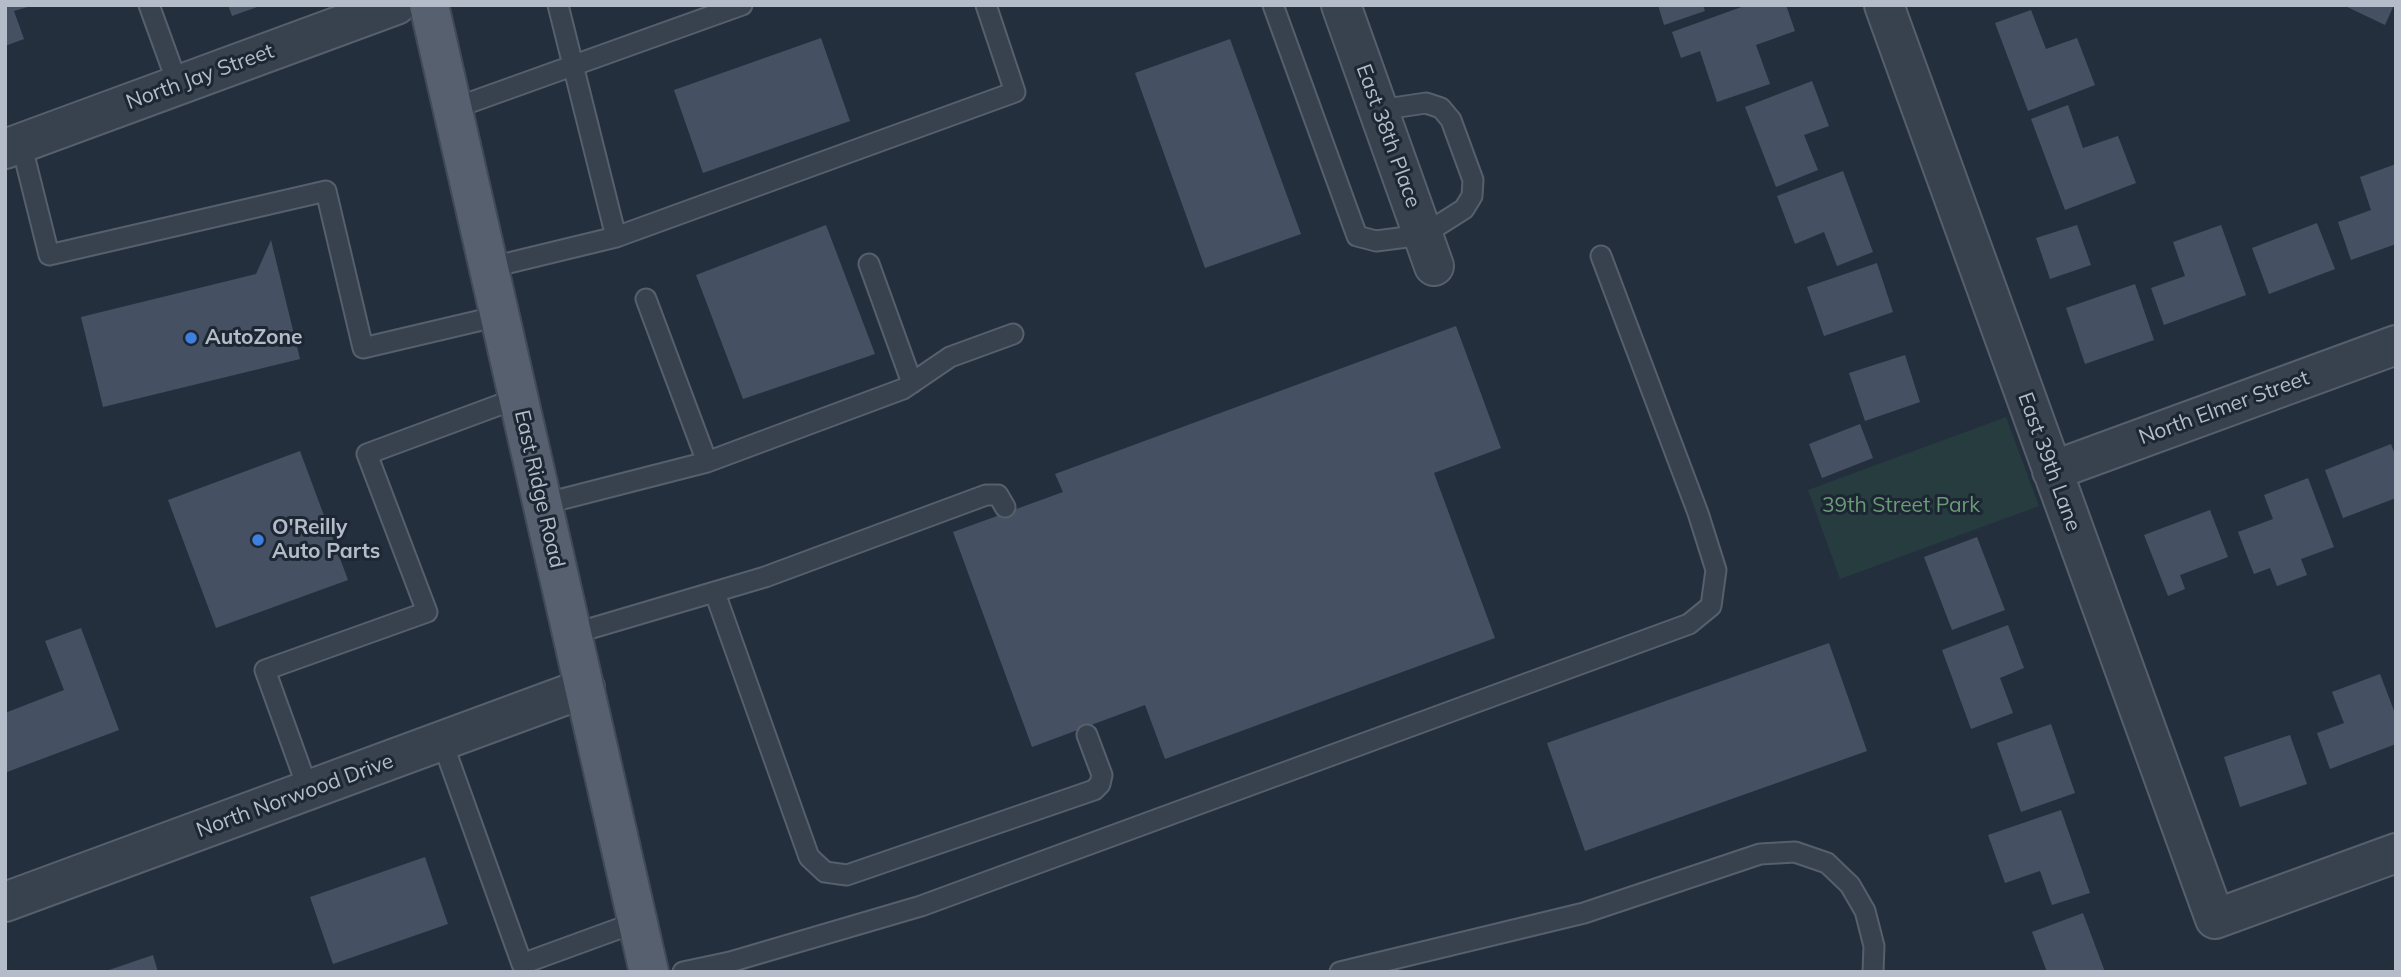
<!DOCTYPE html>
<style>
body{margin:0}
#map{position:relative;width:2401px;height:977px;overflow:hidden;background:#242f3e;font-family:Mulish,sans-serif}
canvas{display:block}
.frame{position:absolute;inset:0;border:7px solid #b4bcc9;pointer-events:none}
</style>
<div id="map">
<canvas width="2401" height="977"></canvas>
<div class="frame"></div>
</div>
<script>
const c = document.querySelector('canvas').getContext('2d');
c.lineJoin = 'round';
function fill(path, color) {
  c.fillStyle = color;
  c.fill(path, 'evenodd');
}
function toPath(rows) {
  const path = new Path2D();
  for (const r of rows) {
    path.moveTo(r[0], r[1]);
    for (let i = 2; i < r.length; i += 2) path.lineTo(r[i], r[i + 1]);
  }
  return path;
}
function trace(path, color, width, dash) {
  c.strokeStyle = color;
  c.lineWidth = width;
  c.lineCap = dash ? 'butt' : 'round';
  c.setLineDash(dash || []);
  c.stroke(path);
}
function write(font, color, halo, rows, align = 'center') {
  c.font = font + ' Mulish,sans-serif';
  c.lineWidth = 6;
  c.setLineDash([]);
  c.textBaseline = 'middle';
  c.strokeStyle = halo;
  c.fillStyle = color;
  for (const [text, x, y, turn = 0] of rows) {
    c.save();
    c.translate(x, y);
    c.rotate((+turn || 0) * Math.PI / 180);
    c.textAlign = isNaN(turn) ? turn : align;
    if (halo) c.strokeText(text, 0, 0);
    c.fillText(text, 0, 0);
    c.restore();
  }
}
fill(toPath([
 [2006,417,2039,506,1840,579,1808,490]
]), '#263c3f');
fill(toPath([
 [5,5,31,6,14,11,24,39,5,46],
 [228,5,260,5,260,6,232,16],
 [1658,5,1703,5,1705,11,1664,25],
 [1747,5,1786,5,1795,31,1756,45,1770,84,1717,102,1700,51,1681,58,1672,32],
 [2343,5,2394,5,2385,25],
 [2031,10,2046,49,2077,38,2095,85,2028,111,1995,23],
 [821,38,850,121,703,173,674,90],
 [1230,39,1301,234,1205,268,1135,73],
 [1812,81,1829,126,1804,135,1818,170,1776,187,1745,107],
 [2068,105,2083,148,2118,136,2136,183,2065,210,2031,119],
 [2396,164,2396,244,2351,260,2338,222,2371,210,2360,177],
 [1843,171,1873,252,1837,266,1824,232,1795,244,1777,196],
 [2317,223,2335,269,2269,294,2252,248],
 [826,225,875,354,743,399,696,275],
 [2077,225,2091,265,2050,279,2036,238],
 [2221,225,2246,295,2164,325,2151,288,2185,276,2173,242],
 [271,240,300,359,103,407,81,317,256,274],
 [1877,263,1893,312,1824,336,1807,287],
 [2135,284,2154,340,2085,364,2066,308],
 [1456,326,1501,448,1434,473,1495,638,1165,759,1145,705,1032,747,953,532,1063,492,1055,474],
 [1905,355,1920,402,1865,421,1849,373],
 [1860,424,1873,458,1822,478,1809,444],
 [2391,444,2396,457,2396,498,2343,518,2325,470],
 [300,451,348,580,216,628,168,500],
 [2308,478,2334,547,2301,559,2307,575,2277,586,2270,568,2254,574,2238,532,2273,519,2264,495],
 [2210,510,2228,557,2180,575,2185,589,2168,596,2144,535],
 [1977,537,2005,610,1952,630,1924,557],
 [2008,625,2024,668,2000,678,2013,713,1971,729,1942,650],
 [81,628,119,730,7,772,5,713,64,690,45,641],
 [1829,643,1867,751,1585,851,1547,743],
 [2380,674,2396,716,2396,744,2330,769,2317,733,2344,723,2332,692],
 [2051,724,2075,793,2021,812,1997,743],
 [2290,735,2307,784,2240,807,2224,757],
 [2061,810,2090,893,2052,905,2040,871,2005,883,1988,835],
 [425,857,448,924,333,964,310,897],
 [2083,913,2105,972,2047,972,2032,932],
 [153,955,158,972,106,972,106,971]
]), '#455162');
const lane = toPath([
 [149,5,178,85],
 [558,5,616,237],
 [1273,5,1357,236,1376,241,1423,235,1464,209,1472,196,1473,180,1451,120,1441,108,1426,103,1379,110],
 [452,109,742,5],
 [21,143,49,255,326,191,363,348,499,316],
 [869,264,912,383],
 [488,268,616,237,1015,92,986,5],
 [646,299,707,462],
 [543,504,707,462,903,389,950,357,1013,334],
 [715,593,809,857,825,872,847,875,1094,790,1100,784,1102,775,1087,735],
 [572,634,765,577,986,495,998,495,1005,507],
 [442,741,522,964,637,922],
 [309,792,265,670,427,612,367,454,518,398],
 [683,972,730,962,921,906,1689,624,1711,606,1716,570,1698,513,1601,256],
 [1340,972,1584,913,1760,854,1795,852,1827,863,1850,885,1865,911,1874,946,1873,972]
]);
const street = toPath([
 [1341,5,1434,266],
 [1884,5,2215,919,2396,853],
 [5,149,396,5],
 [2052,471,2396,345],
 [5,902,585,688]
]);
const primary = toPath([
 [429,5,649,972]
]);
trace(lane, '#565f6c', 23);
trace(street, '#565f6c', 42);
trace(primary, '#414a57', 42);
trace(lane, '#38414e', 19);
trace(street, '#38414e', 38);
trace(primary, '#56606e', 38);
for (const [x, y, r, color] of [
 [191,338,7,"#3f7fe0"],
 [258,540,7,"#3f7fe0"]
]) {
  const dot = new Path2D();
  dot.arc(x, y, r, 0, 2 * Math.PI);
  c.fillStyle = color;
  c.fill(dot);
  trace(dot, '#1d2633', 2.5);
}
write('21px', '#b4bcc9', '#1d2633', [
 ["North Jay Street",200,77,-20],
 ["East 38th Place",1388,136,70],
 ["North Elmer Street",2224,408,-20],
 ["East 39th Lane",2049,462,70],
 ["East Ridge Road",539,489,77],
 ["North Norwood Drive",295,796,-20]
]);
write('bold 21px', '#b4bcc9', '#1d2633', [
 ["AutoZone",205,338],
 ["O'Reilly",272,528],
 ["Auto Parts",272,552]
], 'left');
write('21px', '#6b9a76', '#1d2633', [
 ["39th Street Park",1901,506]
]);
</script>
